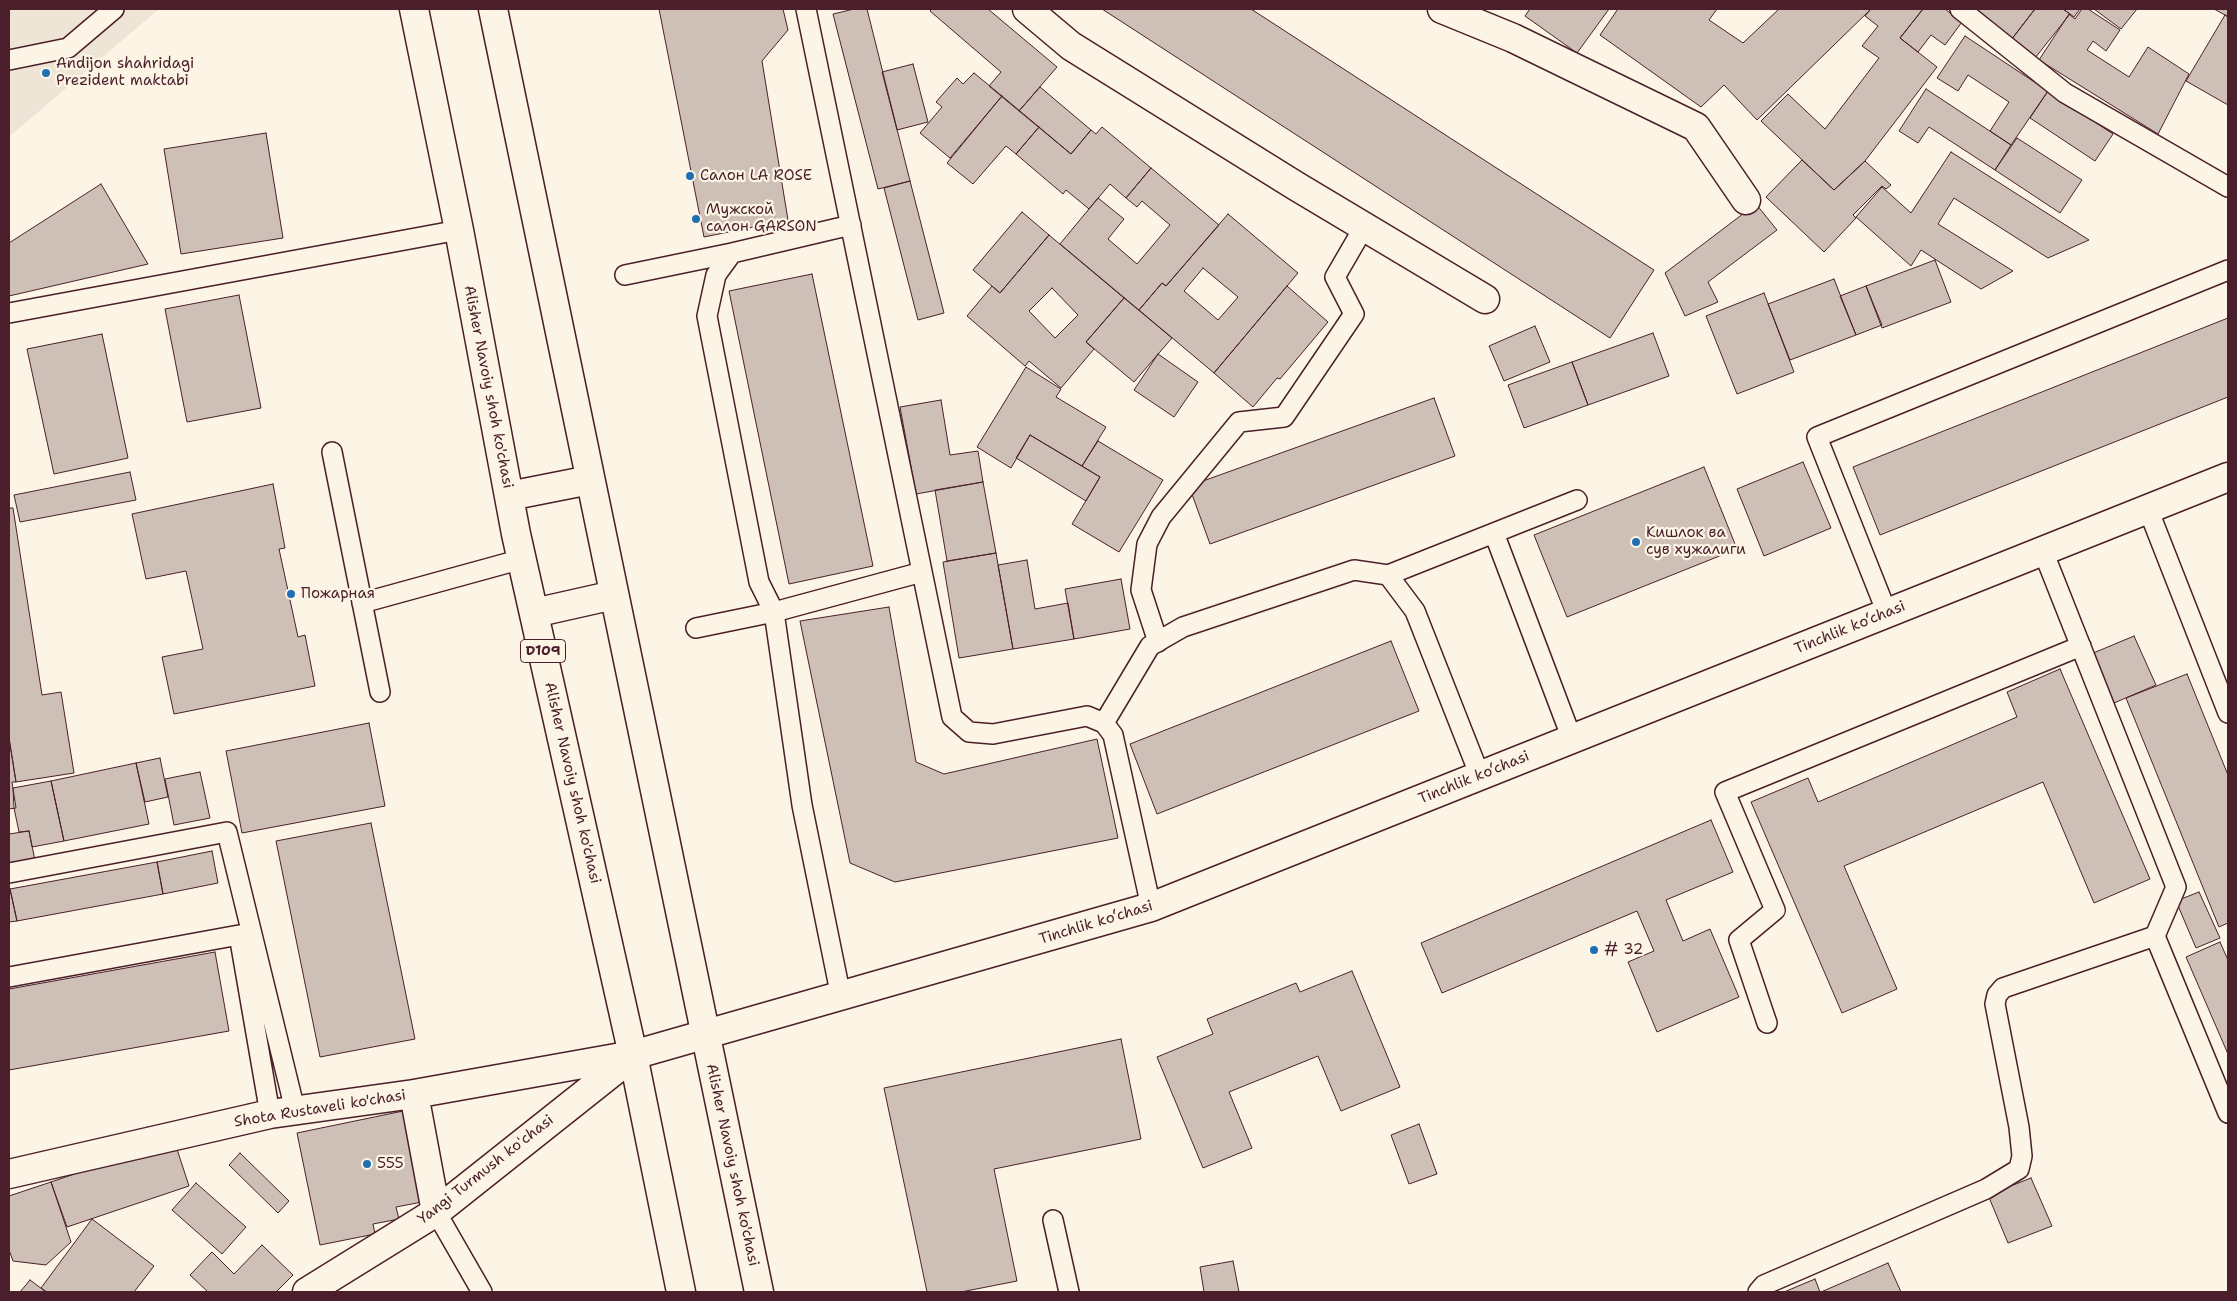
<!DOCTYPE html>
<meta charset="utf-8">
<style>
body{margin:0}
#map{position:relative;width:2237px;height:1301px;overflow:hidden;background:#fcf5e5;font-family:"Shantell Sans",sans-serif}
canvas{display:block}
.frame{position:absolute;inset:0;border:10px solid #4a1f2b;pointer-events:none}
</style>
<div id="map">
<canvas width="2237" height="1301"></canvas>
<div class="frame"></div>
</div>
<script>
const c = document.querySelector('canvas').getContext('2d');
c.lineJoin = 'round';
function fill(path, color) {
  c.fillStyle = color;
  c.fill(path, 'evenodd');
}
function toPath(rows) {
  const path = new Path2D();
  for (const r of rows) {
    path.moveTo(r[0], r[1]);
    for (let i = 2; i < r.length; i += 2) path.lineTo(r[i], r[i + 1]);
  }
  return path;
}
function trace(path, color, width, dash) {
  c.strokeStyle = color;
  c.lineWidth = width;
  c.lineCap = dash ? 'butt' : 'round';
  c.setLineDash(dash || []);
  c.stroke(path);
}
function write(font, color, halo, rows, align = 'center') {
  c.font = font + ' "Shantell Sans",sans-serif';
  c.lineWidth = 4.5;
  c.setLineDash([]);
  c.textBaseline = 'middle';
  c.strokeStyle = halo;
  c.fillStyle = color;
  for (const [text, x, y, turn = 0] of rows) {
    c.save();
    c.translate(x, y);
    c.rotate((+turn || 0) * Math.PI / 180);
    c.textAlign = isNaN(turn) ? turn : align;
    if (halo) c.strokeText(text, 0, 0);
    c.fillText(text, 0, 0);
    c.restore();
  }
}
fill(toPath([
 [9,9,159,9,9,137]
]), '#eee5d7');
const building = toPath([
 [659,9,783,9,788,30,762,61,788,220,704,237,659,9],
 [854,9,867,9,910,181,878,189,833,14,854,9],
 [932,9,988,9,1057,67,1019,111,989,86,1001,72,930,11,932,9],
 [1102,9,1251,9,1654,270,1610,338,1102,9],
 [1530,9,1609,9,1577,53,1525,16,1530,9],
 [1618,9,1717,9,1709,20,1743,43,1779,9,1871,9,1757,120,1724,85,1701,107,1600,35,1618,9],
 [1871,9,1923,9,1900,38,1937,67,1865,161,1834,190,1761,121,1788,94,1825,129,1879,58,1862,46,1878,26,1865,16,1871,9],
 [1923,9,1945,9,1962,22,1945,45,1931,35,1918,52,1900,38,1923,9],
 [1971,9,2035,9,2011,40,1971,9],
 [2035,9,2063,9,2070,14,2035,58,2011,40,2035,9],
 [2063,9,2080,9,2074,17,2063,9],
 [2082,9,2088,9,2120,30,2106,51,2093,41,2087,50,2129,77,2148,47,2189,74,2158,134,2039,60,2069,14,2075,19,2082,9],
 [2094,9,2137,9,2121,29,2094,9],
 [2214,9,2228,9,2228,17,2225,15,2214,9],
 [2225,15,2228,17,2228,105,2186,81,2225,15],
 [1965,36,2048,91,2011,145,1990,131,2009,102,1968,75,1958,91,1937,78,1965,36],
 [913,64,928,122,897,130,882,72,913,64],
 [974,73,1002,96,950,158,920,133,942,107,936,102,957,78,963,84,974,73],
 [1040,87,1091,130,1071,154,1019,111,1040,87],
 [1926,89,2011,145,1995,170,1929,127,1918,143,1899,131,1926,89],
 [2048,91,2113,134,2095,161,2030,118,2048,91],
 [1002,96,1039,127,1016,154,1006,146,973,184,947,163,1002,96],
 [1039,127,1071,154,1091,130,1096,134,1102,127,1151,168,1126,198,1110,184,1089,209,1066,190,1063,194,1016,154,1039,127],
 [266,133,283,238,181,254,164,149,266,133],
 [2017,138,2082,180,2060,213,1995,170,2017,138],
 [1951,152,2089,240,2048,258,1954,198,1938,224,2013,271,1981,289,1921,250,1911,266,1856,217,1882,187,1911,213,1951,152],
 [1802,160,1834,190,1865,161,1891,185,1886,189,1882,186,1853,215,1856,218,1824,252,1766,197,1802,160],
 [1151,168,1219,225,1166,286,1162,283,1139,310,1060,244,1098,198,1124,219,1108,239,1137,264,1170,225,1142,201,1137,207,1126,198,1151,168],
 [910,181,944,313,918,320,884,188,910,181],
 [101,184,148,264,9,296,9,243,101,184],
 [1756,204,1777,230,1708,282,1718,302,1685,316,1665,273,1756,204],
 [1022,212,1049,235,1000,293,973,270,1022,212],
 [1228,214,1298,273,1214,373,1139,310,1162,283,1166,286,1228,214],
 [1203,268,1238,297,1218,320,1184,291,1203,268],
 [1049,235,1124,298,1086,342,1094,349,1061,388,1029,361,1025,366,967,316,992,286,1000,293,1049,235],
 [1052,288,1078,315,1055,338,1029,311,1052,288],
 [1935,260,1951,302,1882,328,1866,286,1935,260],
 [812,274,873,566,789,584,729,291,812,274],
 [1834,279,1856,335,1790,360,1768,304,1834,279],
 [1287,286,1328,322,1280,379,1277,378,1253,407,1214,373,1287,286],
 [1866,286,1882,325,1856,335,1840,296,1866,286],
 [1764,293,1794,372,1737,394,1706,316,1764,293],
 [239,295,261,408,187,422,165,309,239,295],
 [1124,298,1172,338,1134,382,1086,342,1124,298],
 [2228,318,2228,397,1880,535,1853,467,2228,318],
 [1535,326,1550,362,1504,381,1489,346,1535,326],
 [1653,333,1669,376,1588,405,1572,362,1653,333],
 [102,334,128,458,54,474,27,349,102,334],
 [1158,354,1198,382,1174,417,1134,390,1158,354],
 [1572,362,1588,405,1524,428,1508,385,1572,362],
 [1026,367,1061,389,1056,397,1106,427,1082,466,1030,435,1011,468,977,447,1026,367],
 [1434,398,1455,456,1210,544,1189,486,1434,398],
 [941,400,950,455,978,451,983,482,916,494,900,407,941,400],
 [1030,435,1100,477,1086,501,1016,458,1030,435],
 [1098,441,1163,480,1119,552,1072,524,1100,477,1082,466,1098,441],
 [1803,462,1831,528,1764,556,1737,489,1803,462],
 [1704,467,1737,549,1567,617,1534,535,1704,467],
 [130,472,136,500,20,522,14,495,130,472],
 [983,482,996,553,947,561,935,490,983,482],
 [273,484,285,548,279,549,298,637,305,635,315,686,174,714,162,657,203,649,186,571,146,579,132,514,273,484],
 [9,508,13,508,42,695,61,692,74,773,16,782,9,738,9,508],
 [996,553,1013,649,959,658,943,562,996,553],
 [1027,560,1035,609,1068,603,1074,639,1013,649,998,565,1027,560],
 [1121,579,1130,629,1074,639,1065,589,1121,579],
 [889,607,916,762,944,774,1097,739,1118,838,895,882,850,863,800,621,889,607],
 [2134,636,2156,685,2114,703,2091,654,2134,636],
 [1391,641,1419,711,1157,814,1130,744,1391,641],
 [2060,669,2150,879,2094,903,2043,782,1844,866,1897,989,1842,1013,1751,802,1808,778,1818,802,2017,717,2007,692,2060,669],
 [2187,674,2228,775,2228,923,2219,927,2126,698,2187,674],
 [369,723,385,806,242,833,226,751,369,723],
 [9,738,16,782,12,782,16,808,9,809,9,738],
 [160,758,168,797,145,802,136,763,160,758],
 [136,763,149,824,64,841,51,781,136,763],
 [200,772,210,818,174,825,165,779,200,772],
 [51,781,64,841,32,847,29,831,19,832,14,808,13,788,51,781],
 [1711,820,1733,872,1666,900,1683,941,1710,929,1739,997,1657,1032,1628,962,1654,951,1637,911,1442,993,1421,943,1711,820],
 [371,823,415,1039,320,1057,276,841,371,823],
 [29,831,36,865,9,870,9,834,29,831],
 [212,851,218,883,163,894,157,862,212,851],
 [157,862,163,894,17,921,10,889,157,862],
 [10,889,17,921,9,922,9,890,10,889],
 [2199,892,2220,938,2196,948,2176,901,2199,892],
 [2220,942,2228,960,2228,1054,2186,957,2220,942],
 [215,952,229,1031,9,1070,9,989,215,952],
 [1352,971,1400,1087,1341,1111,1318,1056,1229,1092,1252,1148,1203,1168,1157,1057,1213,1034,1207,1019,1296,983,1300,992,1352,971],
 [1121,1039,1141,1139,994,1169,1017,1281,961,1292,927,1292,884,1088,1121,1039],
 [408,1110,427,1201,396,1207,399,1219,373,1224,375,1234,320,1245,297,1133,408,1110],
 [1419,1124,1437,1174,1409,1184,1391,1135,1419,1124],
 [174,1140,189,1186,67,1227,51,1182,174,1140],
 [240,1153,289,1201,278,1213,229,1165,240,1153],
 [2031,1178,2052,1226,2008,1243,1988,1195,2031,1178],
 [51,1182,71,1242,46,1265,13,1261,9,1250,9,1196,51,1182],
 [196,1183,246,1227,222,1254,172,1210,196,1183],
 [92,1219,154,1266,134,1292,47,1292,41,1288,92,1219],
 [262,1245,293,1275,276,1292,208,1292,190,1275,212,1252,234,1274,262,1245],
 [1233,1261,1239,1292,1204,1292,1200,1267,1233,1261],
 [1888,1263,1901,1292,1821,1292,1888,1263],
 [1815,1279,1820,1292,1784,1292,1815,1279],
 [30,1280,46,1292,20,1292,30,1280]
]);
fill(building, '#cfc0b7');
trace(building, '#4a1f2b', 1);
const service = toPath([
 [806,9,952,717,969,732,993,734,1087,716,1104,723,1113,735,1151,907],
 [1960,9,2065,93,2228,187],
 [9,60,68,48,114,9],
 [851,225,732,253,716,275,707,316,759,582,774,612,922,572],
 [625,275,732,253],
 [9,313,459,230],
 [332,452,380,692],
 [2148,509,2228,713],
 [1494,533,1572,739],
 [1388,575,1577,500],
 [362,603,522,559],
 [1887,613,1817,437,2228,270],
 [696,628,774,612,802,805,841,997],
 [1158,642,1141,590,1147,544,1161,517,1239,422,1284,417,1354,314,1335,277,1364,227],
 [1104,723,1150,646,1183,627,1354,570,1388,575,1415,611,1480,776],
 [9,873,227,832,295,1110],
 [2155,936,2228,1113],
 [9,977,239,935,270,1114],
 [1767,1023,1739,940,1775,910,1725,792,2081,646],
 [436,1212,482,1292],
 [1053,1220,1069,1292],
 [1758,1292,1764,1285,1986,1189,2019,1169,2022,1156,2019,1127,1995,1004,1997,995,2003,988,2155,936,2176,887,2043,551]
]);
const minor = toPath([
 [1027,9,1071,46,1296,186,1485,299],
 [1442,9,1513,38,1696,127,1746,200],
 [414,1094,436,1212],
 [9,1174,270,1114,414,1094,633,1055,1151,907,2228,477],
 [307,1292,436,1212,630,1058]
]);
const primary = toPath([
 [414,9,459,230,516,534,633,1055,681,1292],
 [493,9,759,1292],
 [509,496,590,480],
 [534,613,614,595]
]);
trace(service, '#4a1f2b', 22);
trace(minor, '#4a1f2b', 31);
trace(primary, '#4a1f2b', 31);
trace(service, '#fcf5e5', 19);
trace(minor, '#fcf5e5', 28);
trace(primary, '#fcf5e5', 28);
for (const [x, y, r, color] of [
 [46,73,5,"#1f6fb2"],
 [690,176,5,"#1f6fb2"],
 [696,219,5,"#1f6fb2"],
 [1636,542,5,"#1f6fb2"],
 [291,594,5,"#1f6fb2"],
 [1594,950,5,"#1f6fb2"],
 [367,1164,5,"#1f6fb2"]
]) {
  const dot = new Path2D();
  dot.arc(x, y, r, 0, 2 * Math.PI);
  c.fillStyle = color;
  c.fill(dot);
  trace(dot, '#fcf5e5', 2);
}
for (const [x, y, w] of [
 [543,651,45]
]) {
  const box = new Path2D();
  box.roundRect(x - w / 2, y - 11.5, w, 23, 4);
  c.fillStyle = '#fcf5e5';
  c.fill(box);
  trace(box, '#4a1f2b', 1);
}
write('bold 14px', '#4a1f2b', null, [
 ["D109",543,651]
]);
write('15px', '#4a1f2b', '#fcf5e5', [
 ["Andijon shahridagi",56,64],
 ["Prezident maktabi",56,81],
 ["Салон LA ROSE",700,176],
 ["Мужской",706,210],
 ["салон GARSON",706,227],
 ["Кишлок ва",1646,533],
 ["сув хужалиги",1646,550],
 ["Пожарная",301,594],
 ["# 32",1604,950],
 ["555",377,1164]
], 'left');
write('15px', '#4a1f2b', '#fcf5e5', [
 ["Alisher Navoiy shoh ko'chasi",488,387,79],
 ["Tinchlik kо‘chasi",1850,628,-22],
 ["Tinchlik kо‘chasi",1474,778,-22],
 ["Alisher Navoiy shoh ko'chasi",572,783,77],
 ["Tinchlik kо‘chasi",1096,923,-17],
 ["Shota Rustaveli ko'chasi",320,1109,-9],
 ["Alisher Navoiy shoh ko'chasi",732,1165,78],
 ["Yangi Turmush koʻchasi",486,1170,-38]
]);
</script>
